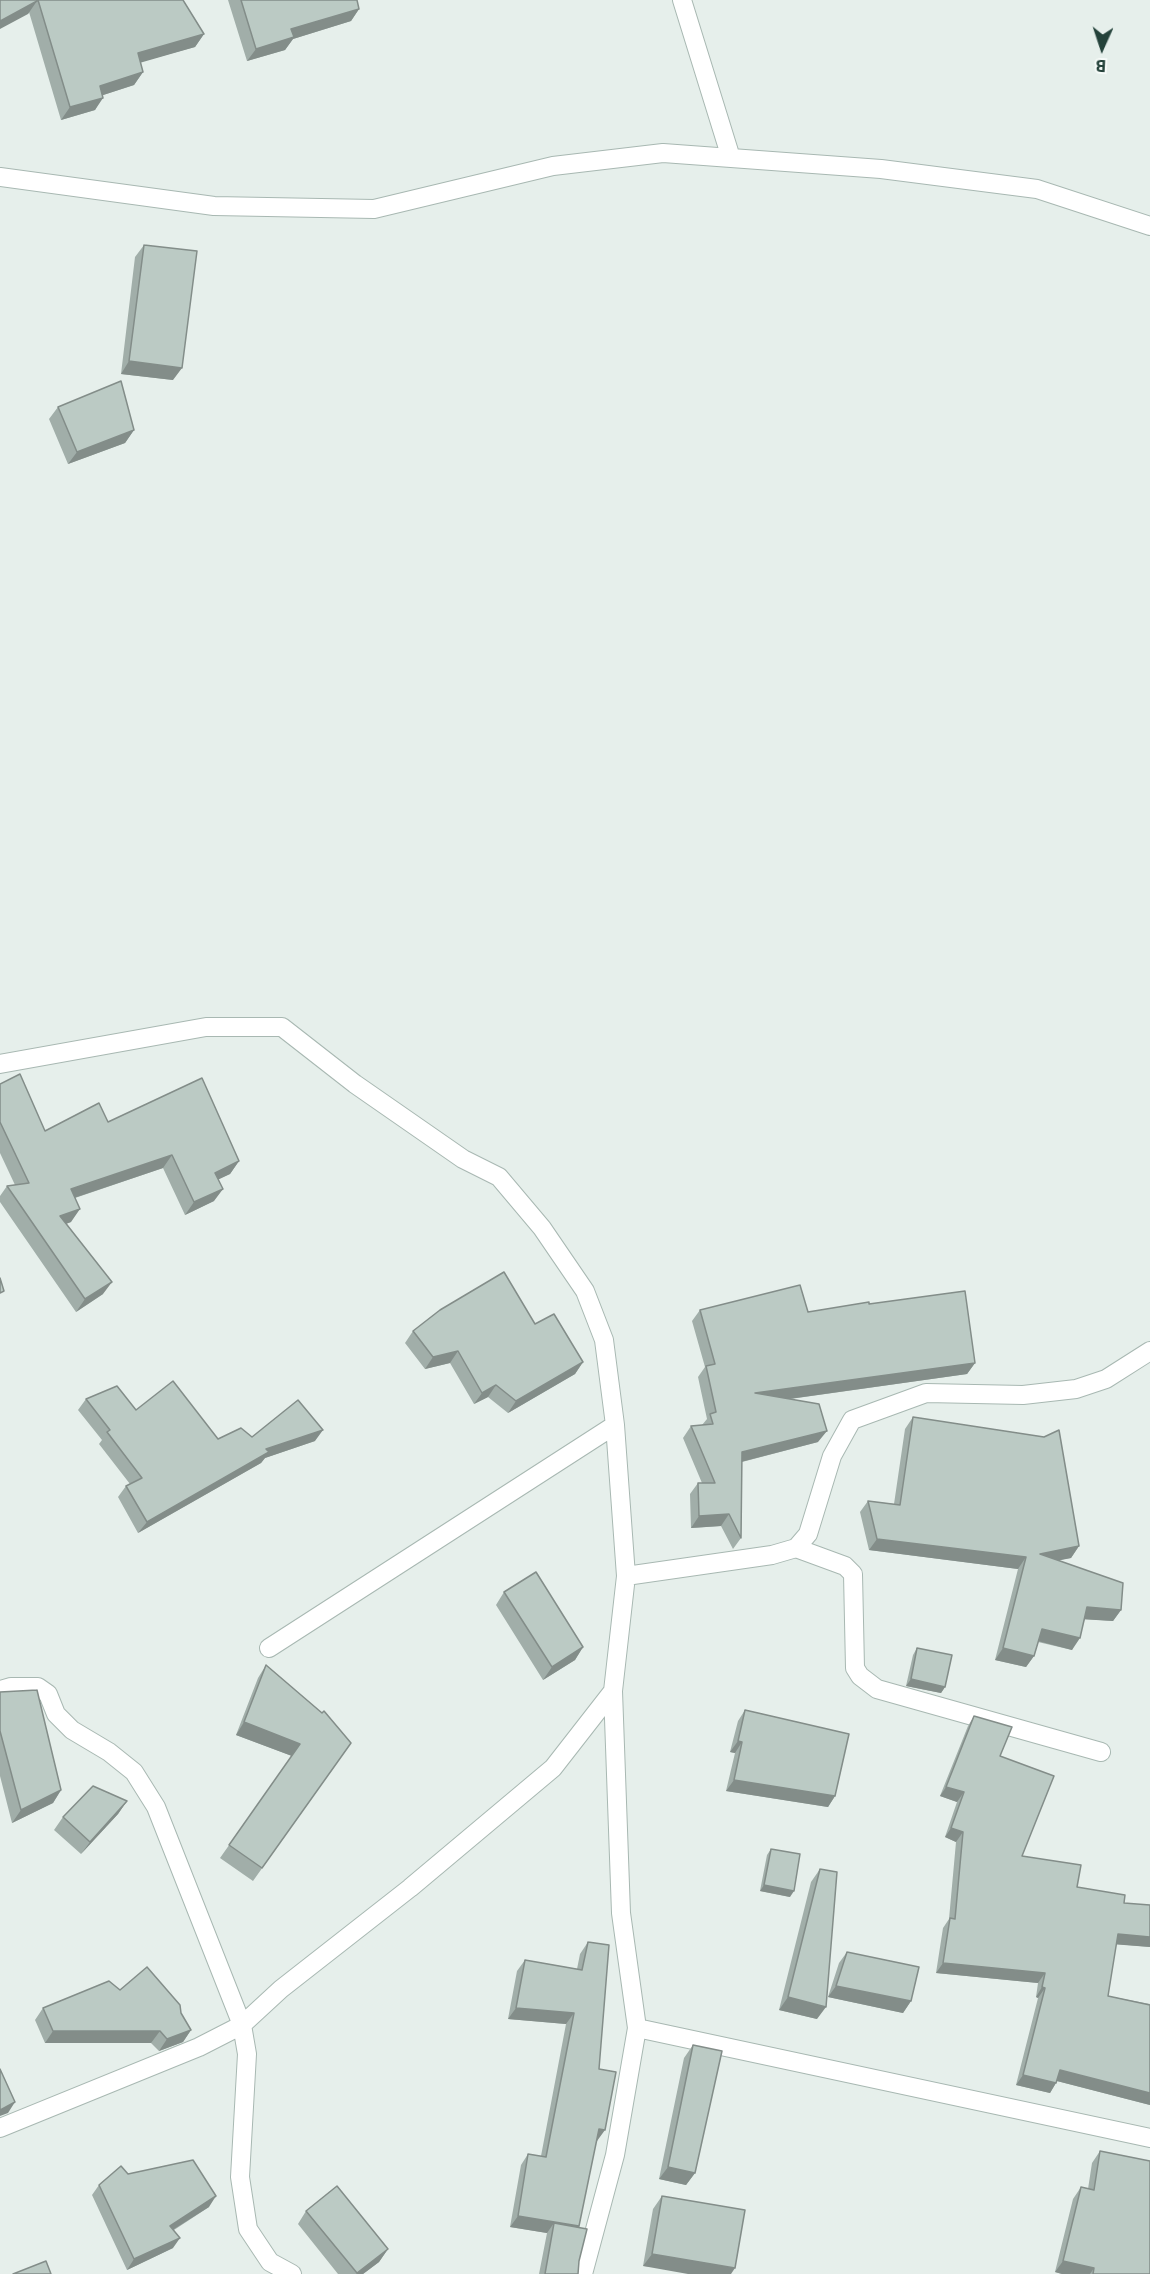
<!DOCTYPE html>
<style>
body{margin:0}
#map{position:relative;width:1150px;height:2274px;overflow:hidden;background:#e6efeb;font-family:"Open Sans",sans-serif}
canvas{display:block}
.north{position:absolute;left:1072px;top:18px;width:60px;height:60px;-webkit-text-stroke:4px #f7fbf9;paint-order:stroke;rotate:183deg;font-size:16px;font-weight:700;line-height:24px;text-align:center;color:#24423a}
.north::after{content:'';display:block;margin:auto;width:21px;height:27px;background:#24423a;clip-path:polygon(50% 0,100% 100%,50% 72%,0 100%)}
</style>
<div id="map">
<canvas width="1150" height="2274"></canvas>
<div class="north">B</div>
</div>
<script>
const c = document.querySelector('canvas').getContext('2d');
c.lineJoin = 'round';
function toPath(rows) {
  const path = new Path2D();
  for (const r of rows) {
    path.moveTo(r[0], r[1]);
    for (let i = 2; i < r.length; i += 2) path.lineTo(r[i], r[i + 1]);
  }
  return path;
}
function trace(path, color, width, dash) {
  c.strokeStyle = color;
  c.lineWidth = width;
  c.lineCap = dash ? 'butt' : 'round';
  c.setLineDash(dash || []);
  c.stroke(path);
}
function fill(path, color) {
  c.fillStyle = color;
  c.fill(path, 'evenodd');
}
const street = toPath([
 [682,0,731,158],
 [0,177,214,206,374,209,553,166,663,153,881,169,1037,189,1150,226],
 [0,1064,206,1027,282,1027,355,1084,463,1159,499,1177,542,1228,585,1291,604,1340,615,1425,626,1576,613,1691,621,1913,637,2028,615,2155,583,2274],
 [796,1548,845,1566,853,1574,855,1668,860,1676,877,1689,1101,1752],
 [626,1576,772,1555,796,1548,808,1534,832,1456,852,1420,926,1393,1023,1395,1076,1389,1106,1379,1150,1351],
 [269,1648,615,1425],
 [0,1690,11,1687,38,1687,48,1694,56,1714,72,1730,109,1752,134,1772,156,1807,242,2025,247,2054,240,2177,248,2229,270,2262,292,2274],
 [637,2028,1150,2138],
 [0,2128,199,2047,242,2025,281,1989,410,1888,553,1768,613,1691]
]);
trace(street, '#a8b8b2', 20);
trace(street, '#fff', 18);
fill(toPath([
 [0,0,183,0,204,34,195,47,140,62,143,72,134,85,103,95,95,110,61,120,29,12,28,14],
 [228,0,357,0,359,9,351,21,293,39,285,50,247,61],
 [144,245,173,380,121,374,135,257],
 [58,407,134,430,125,443,68,464,49,419],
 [0,1084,45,1131,108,1122,239,1161,230,1174,218,1179,214,1201,185,1215,163,1168,75,1198,71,1222,66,1224,103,1294,76,1312,0,1202,0,1196,7,1186,15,1185,0,1153],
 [869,1304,975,1363,967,1374,790,1399,818,1442,742,1462,741,1538,733,1549,721,1526,691,1528,690,1494,698,1483,702,1483,683,1438,691,1426,702,1425,707,1419,698,1377,705,1367,692,1321,700,1310,808,1312],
 [535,1324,583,1362,575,1374,508,1413,488,1397,474,1404,450,1363,425,1369,405,1343,413,1331],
 [86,1399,136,1410,218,1439,252,1437,315,1441,265,1458,261,1463,138,1533,118,1497,126,1486,130,1484,99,1444,102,1440,78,1410],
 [913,1417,1079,1546,1071,1558,1058,1560,1121,1610,1113,1621,1085,1619,1072,1650,1038,1642,1034,1656,1026,1667,995,1660,1018,1569,869,1550,860,1512,868,1501,894,1504,905,1429],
 [504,1592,583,1647,575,1660,543,1680,496,1605],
 [917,1648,945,1687,941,1693,906,1686,913,1655],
 [266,1665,351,1743,253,1881,220,1858,292,1756,236,1735,258,1678],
 [0,1692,61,1790,53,1803,12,1823,0,1776],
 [745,1710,835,1796,828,1807,726,1791,735,1753,730,1752,738,1721],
 [974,1716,1000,1756,1022,1856,1077,1887,1124,1903,1150,1947,1116,1944,1108,1996,1150,2004,1150,2105,1057,2081,1050,2093,1016,2085,1038,1998,1036,1997,1038,1983,936,1973,943,1928,949,1919,956,1842,945,1837,957,1802,940,1796,968,1726],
 [127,1801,118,1814,81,1854,54,1830,63,1817],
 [771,1849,790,1897,760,1891,767,1855],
 [820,1869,817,2019,779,2010,811,1882],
 [588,1942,599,2069,597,2141,596,2141,578,2227,579,2261,578,2274,539,2274,547,2233,510,2227,521,2165,528,2154,541,2156,566,2024,508,2019,517,1971,525,1960,577,1969,580,1954],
 [847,1952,911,2001,903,2013,828,1997,839,1963],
 [120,1990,181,2013,191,2030,183,2042,159,2051,151,2043,45,2043,35,2020,43,2008],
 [693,2045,695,2173,686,2185,659,2179,684,2058],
 [1100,2151,1150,2274,1062,2274,1055,2272,1073,2199,1081,2187,1088,2189,1092,2163],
 [128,2174,209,2207,174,2230,173,2248,127,2270,92,2195,99,2185],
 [662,2196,731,2274,643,2266,653,2209],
 [306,2211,388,2249,379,2262,363,2274,338,2274,298,2224]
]), '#a1aea9');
fill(toPath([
 [37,1,28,14,0,29,0,21],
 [359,9,351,21,293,39,285,50,247,61,256,49,291,29],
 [204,34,195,47,129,66,138,53],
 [143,72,134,85,91,99,100,86],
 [103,98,95,110,61,120,70,107],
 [129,361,182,368,173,380,121,374],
 [134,430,125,443,68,464,77,452],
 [172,1155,163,1168,62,1202,71,1189],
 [239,1161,230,1174,207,1185,215,1173],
 [223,1189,214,1201,185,1215,194,1202],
 [80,1209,71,1222,51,1229,60,1216],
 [112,1282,103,1294,76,1312,85,1299],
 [458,1351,450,1363,425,1369,433,1357],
 [583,1362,575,1374,508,1413,516,1401],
 [975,1363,967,1374,746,1405,755,1393],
 [496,1385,488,1397,474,1404,482,1393],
 [323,1430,315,1441,265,1458,261,1463,138,1533,147,1522,266,1449],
 [827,1431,818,1442,733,1464,742,1452],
 [729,1514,721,1526,691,1528,699,1516],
 [877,1539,1026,1557,1018,1569,869,1550],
 [1079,1546,1071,1558,1032,1566,1040,1554],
 [1087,1607,1121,1610,1113,1621,1079,1619],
 [1042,1629,1080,1638,1072,1650,1034,1640],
 [583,1647,575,1660,543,1680,552,1667],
 [1003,1648,1034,1656,1026,1667,995,1660],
 [911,1679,945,1687,941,1693,906,1686],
 [244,1722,300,1744,292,1756,236,1735],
 [738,1741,742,1742,735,1753,730,1752],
 [734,1780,835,1796,828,1807,726,1791],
 [946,1787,964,1792,957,1802,940,1796],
 [61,1790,53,1803,12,1823,21,1810],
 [127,1801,118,1814,81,1854,90,1842],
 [951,1828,963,1832,956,1842,945,1837],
 [764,1885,794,1891,790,1897,760,1891],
 [1118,1934,1150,1937,1150,1947,1111,1944],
 [943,1963,1045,1973,1038,1983,936,1973],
 [836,1986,911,2001,903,2013,828,1997],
 [1042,1987,1045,1988,1038,1998,1036,1997],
 [788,1997,826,2007,817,2019,779,2010],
 [516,2008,574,2013,566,2024,508,2019],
 [191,2030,183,2042,159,2051,167,2039],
 [53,2031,160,2031,151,2043,45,2043],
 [1060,2070,1150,2093,1150,2105,1053,2080],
 [1023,2075,1056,2083,1050,2093,1016,2085],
 [15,2102,8,2113,0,2116,0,2110],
 [599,2129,605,2130,597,2141,591,2140],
 [668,2167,695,2173,686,2185,659,2179],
 [216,2196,209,2207,163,2236,170,2226],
 [518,2216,579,2226,571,2238,554,2223,547,2233,510,2227],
 [180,2238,173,2248,127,2270,134,2259],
 [388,2249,379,2262,363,2274,356,2274],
 [652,2254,735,2268,731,2274,688,2274,643,2266],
 [1063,2261,1094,2268,1090,2274,1062,2274,1055,2272]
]), '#838d89');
const building = toPath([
 [0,0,36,0,37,1,0,21,0,0],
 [38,0,183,0,204,34,138,53,143,72,100,86,103,98,70,107,38,0],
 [241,0,357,0,359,9,291,29,294,37,256,49,241,0],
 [144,245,197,251,182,368,129,361,144,245],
 [121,381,134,430,77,452,58,407,121,381],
 [20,1074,45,1131,99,1103,108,1122,202,1078,239,1161,215,1173,223,1189,194,1202,172,1155,71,1189,80,1209,60,1216,112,1282,85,1299,7,1186,29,1183,0,1122,0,1084,20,1074],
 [504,1272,535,1324,554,1314,583,1362,516,1401,496,1385,482,1393,458,1351,433,1357,413,1331,440,1310,504,1272],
 [0,1278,4,1291,0,1293,0,1278],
 [800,1285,808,1312,869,1302,869,1304,965,1291,975,1363,755,1393,819,1404,827,1431,742,1452,741,1538,729,1514,699,1516,698,1483,715,1483,691,1426,713,1424,710,1414,716,1412,706,1366,715,1364,700,1310,800,1285],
 [173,1381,218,1439,241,1428,252,1437,298,1400,323,1430,266,1449,269,1452,147,1522,126,1486,142,1478,107,1432,110,1430,86,1399,117,1386,136,1410,173,1381],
 [913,1417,1044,1437,1059,1430,1079,1546,1040,1554,1123,1583,1121,1610,1087,1607,1080,1638,1042,1629,1034,1656,1003,1648,1026,1557,877,1539,868,1501,900,1505,913,1417],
 [536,1572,583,1647,552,1667,504,1592,536,1572],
 [917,1648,952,1655,945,1687,911,1679,917,1648],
 [266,1665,322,1713,324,1711,351,1743,262,1868,229,1845,300,1744,244,1722,266,1665],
 [37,1690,61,1790,21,1810,0,1731,0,1692,37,1690],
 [745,1710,849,1734,835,1796,734,1780,742,1742,738,1741,745,1710],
 [974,1716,1012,1727,1000,1756,1054,1776,1022,1856,1081,1865,1077,1887,1125,1895,1124,1903,1150,1905,1150,1937,1118,1934,1108,1996,1150,2005,1150,2093,1060,2070,1056,2083,1023,2075,1045,1988,1042,1987,1045,1973,943,1963,950,1918,955,1919,963,1832,951,1828,964,1792,946,1787,974,1716],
 [93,1786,127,1801,90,1842,63,1817,93,1786],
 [771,1849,800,1854,794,1891,764,1885,771,1849],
 [820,1869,837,1872,826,2007,788,1997,820,1869],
 [588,1942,609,1945,599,2069,616,2072,605,2130,599,2129,579,2226,518,2216,528,2154,546,2157,574,2013,516,2008,525,1960,582,1970,588,1942],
 [847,1952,919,1967,911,2001,836,1986,847,1952],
 [147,1967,180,2005,181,2013,191,2030,167,2039,160,2031,53,2031,43,2008,109,1981,120,1990,147,1967],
 [693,2045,722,2051,695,2173,668,2167,693,2045],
 [0,2069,15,2102,0,2110,0,2069],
 [1100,2151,1150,2161,1150,2274,1093,2274,1094,2268,1063,2261,1081,2187,1094,2190,1100,2151],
 [193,2160,216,2196,170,2226,180,2238,134,2259,99,2185,121,2166,128,2174,193,2160],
 [337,2186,388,2249,357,2273,306,2211,337,2186],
 [662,2196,745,2210,735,2268,652,2254,662,2196],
 [554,2223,587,2229,579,2261,578,2274,545,2274,554,2223],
 [46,2261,51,2274,13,2274,46,2261]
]);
fill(building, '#bbcac4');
trace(building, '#838d89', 1.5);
</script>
